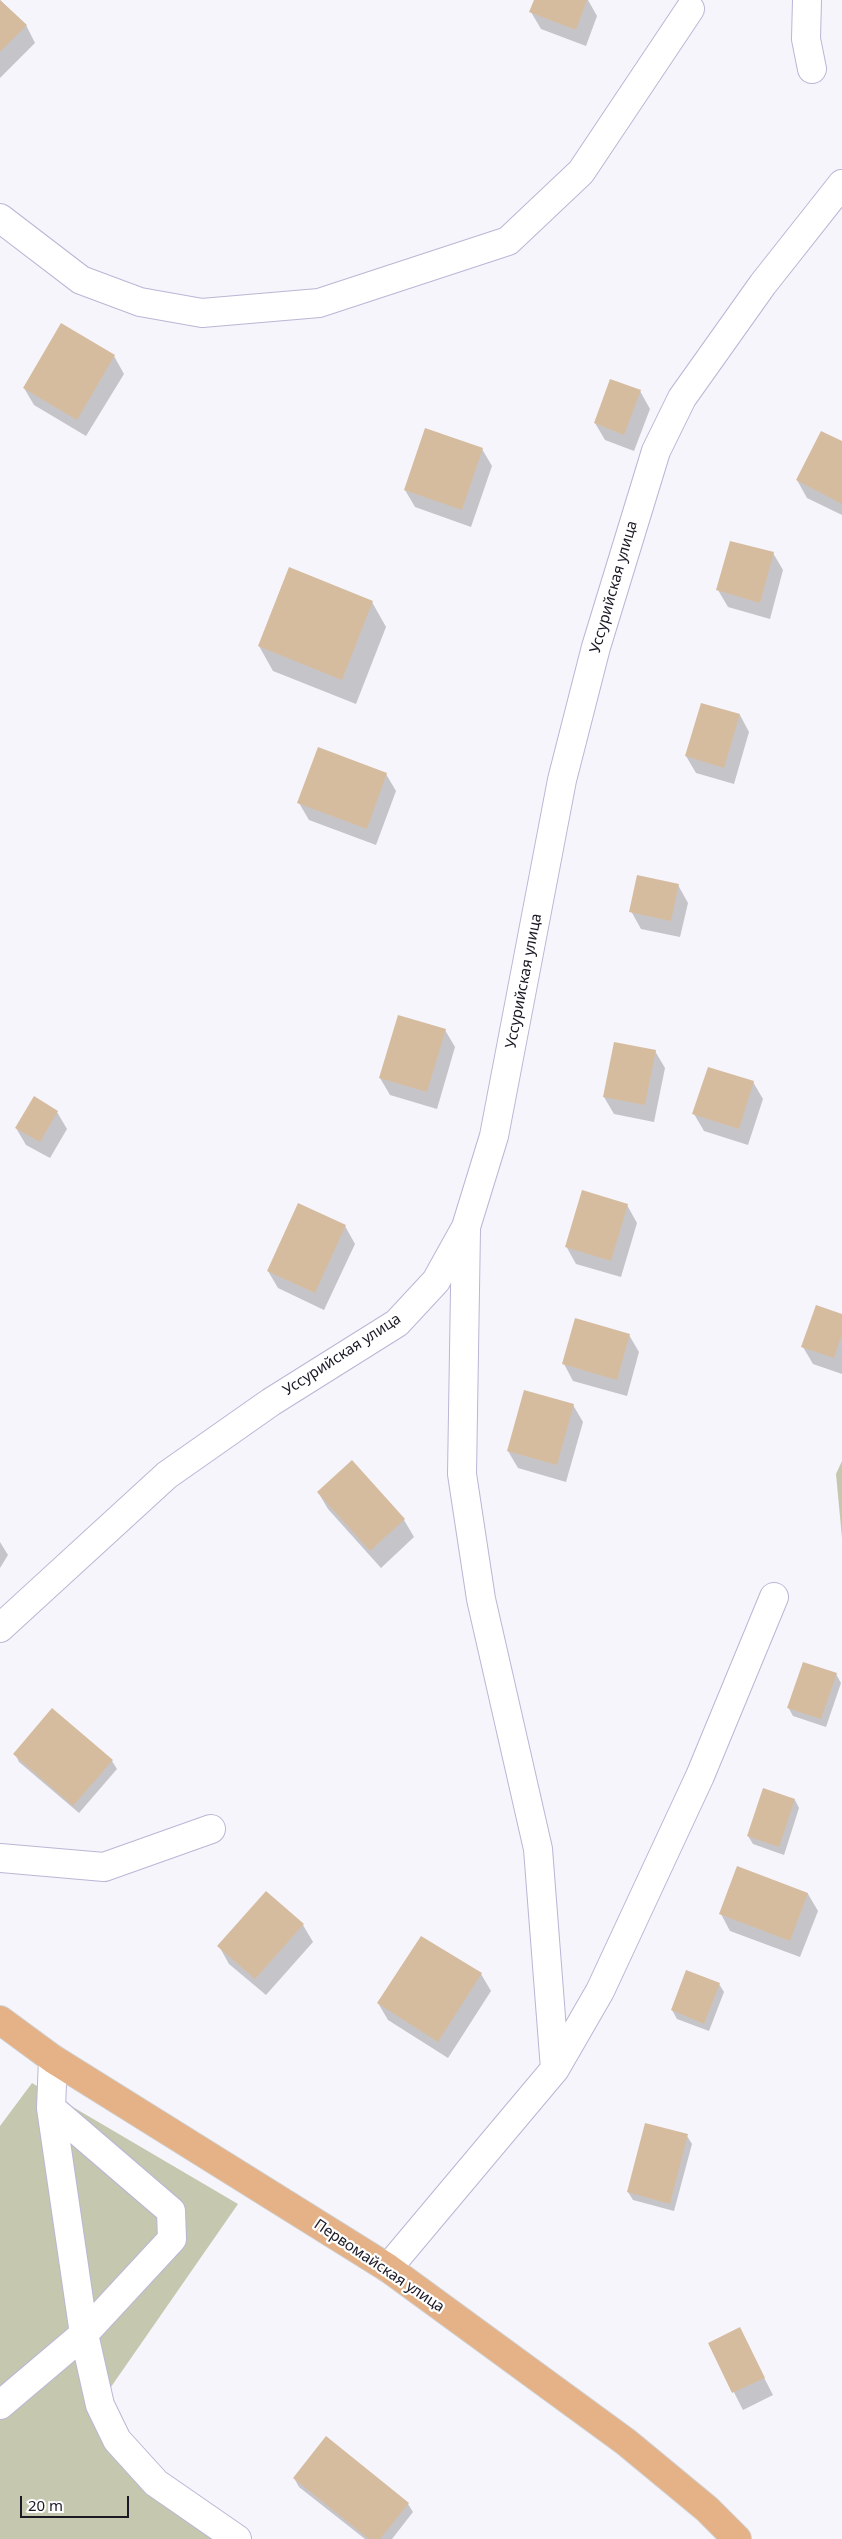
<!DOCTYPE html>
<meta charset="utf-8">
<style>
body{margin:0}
#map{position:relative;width:842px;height:2539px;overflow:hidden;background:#f6f5fc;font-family:"Noto Sans",sans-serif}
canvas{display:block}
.scale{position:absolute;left:20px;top:2496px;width:109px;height:22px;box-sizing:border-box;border:2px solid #1b1924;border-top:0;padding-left:6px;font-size:15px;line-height:18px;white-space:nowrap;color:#1b1924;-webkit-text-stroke:4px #fff;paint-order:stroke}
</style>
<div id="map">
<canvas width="842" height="2539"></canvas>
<div class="scale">20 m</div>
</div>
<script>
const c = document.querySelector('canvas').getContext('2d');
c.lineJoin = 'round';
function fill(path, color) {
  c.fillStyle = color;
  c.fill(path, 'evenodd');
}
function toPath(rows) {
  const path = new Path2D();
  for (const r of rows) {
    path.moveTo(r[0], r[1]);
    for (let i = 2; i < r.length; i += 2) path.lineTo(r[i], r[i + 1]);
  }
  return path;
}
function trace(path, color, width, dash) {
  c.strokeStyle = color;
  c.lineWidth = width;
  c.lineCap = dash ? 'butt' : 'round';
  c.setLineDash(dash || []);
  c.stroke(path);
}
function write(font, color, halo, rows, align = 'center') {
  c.font = font + ' "Noto Sans",sans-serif';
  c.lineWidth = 4.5;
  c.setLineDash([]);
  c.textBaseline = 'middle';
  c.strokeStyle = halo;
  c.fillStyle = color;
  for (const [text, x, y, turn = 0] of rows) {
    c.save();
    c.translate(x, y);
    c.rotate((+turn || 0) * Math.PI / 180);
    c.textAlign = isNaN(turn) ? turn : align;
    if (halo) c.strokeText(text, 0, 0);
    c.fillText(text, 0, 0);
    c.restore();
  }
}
fill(toPath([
 [842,1461,842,1538,836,1474],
 [32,2083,238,2204,104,2397,144,2470,219,2539,0,2539,0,2126]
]), '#c5c8af');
fill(toPath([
 [0,0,26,25,35,43,0,78],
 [535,0,588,0,597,16,586,46,541,29,531,12],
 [114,356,124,374,86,436,34,405,24,388],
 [640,391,650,409,634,451,605,440,595,423],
 [842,442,842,515,807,498,797,480],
 [482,449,492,466,471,527,415,507,405,490],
 [773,553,783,570,770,619,728,607,718,590],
 [372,602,386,627,356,704,273,671,259,646],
 [740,715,749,732,734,784,696,773,686,756],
 [386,774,396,791,376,845,309,820,299,803],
 [678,885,688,903,680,937,641,929,631,911],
 [445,1030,455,1047,437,1109,390,1095,380,1078],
 [655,1051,665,1068,654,1122,614,1114,604,1097],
 [753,1082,763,1099,748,1145,704,1131,694,1114],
 [57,1112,67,1129,50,1158,26,1145,16,1128],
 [299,1204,345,1226,355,1244,324,1310,278,1288,268,1271],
 [627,1205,637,1223,621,1277,576,1264,566,1246],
 [842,1316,842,1374,813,1364,803,1347],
 [629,1335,639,1352,627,1396,573,1381,564,1364],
 [573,1405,583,1422,566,1482,518,1468,508,1451],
 [352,1462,404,1520,414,1537,381,1568,328,1509,318,1492],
 [0,1542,8,1555,0,1568],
 [836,1674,841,1683,826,1727,793,1716,788,1707],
 [15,1754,112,1761,117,1769,79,1813,19,1762],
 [795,1800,799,1808,784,1855,753,1844,748,1836],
 [738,1868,808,1894,818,1911,800,1957,730,1931,721,1914],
 [303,1925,313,1942,266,1995,229,1964,219,1946],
 [481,1974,491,1991,448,2058,388,2020,378,2003],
 [719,1984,724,1992,709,2031,677,2019,672,2010],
 [687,2136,692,2144,674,2211,633,2200,628,2192],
 [739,2329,773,2395,743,2410,709,2343],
 [294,2478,408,2504,413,2512,392,2539,365,2539,299,2487]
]), '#0003');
fill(toPath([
 [0,0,27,25,0,52],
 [534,0,587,0,576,30,529,12],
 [61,323,115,355,77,420,23,388],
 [610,379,641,390,624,435,594,423],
 [425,428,483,448,462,510,404,490],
 [821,431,842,441,842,504,796,480],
 [730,541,774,552,760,603,716,590],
 [289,567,373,601,342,680,258,646],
 [701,703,740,714,724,768,685,756],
 [318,747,387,773,367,829,297,803],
 [637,875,679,884,671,921,629,912],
 [398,1015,446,1029,427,1092,379,1078],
 [614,1042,656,1050,645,1105,603,1097],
 [708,1067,754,1081,739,1129,692,1114],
 [34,1096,58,1111,40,1142,15,1128],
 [582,1190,628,1204,611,1261,565,1247],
 [298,1203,346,1225,315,1293,267,1271],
 [816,1305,842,1314,842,1334,834,1358,801,1347],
 [575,1318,630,1334,617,1380,562,1364],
 [524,1390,574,1404,557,1465,507,1451],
 [352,1460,405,1519,370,1551,317,1492],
 [803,1662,837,1673,821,1719,787,1708],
 [52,1708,113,1760,73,1806,13,1754],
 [763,1788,795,1799,779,1847,747,1836],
 [737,1866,808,1893,790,1941,719,1914],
 [266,1891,304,1924,255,1979,217,1946],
 [421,1936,482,1973,438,2042,377,2003],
 [686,1970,720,1983,704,2024,671,2010],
 [645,2123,688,2134,670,2204,627,2192],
 [740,2327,765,2378,732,2393,708,2343],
 [326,2436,409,2503,380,2539,369,2539,293,2478]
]), '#d6bc9f');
const minor = toPath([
 [807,0,806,39,812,69],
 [0,218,81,280,140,302,202,313,319,303,508,241,581,172,690,9],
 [466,1229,462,1474,481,1599,538,1849,555,2069],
 [0,1628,167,1475,271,1402,397,1323,436,1281,466,1227,494,1136,562,780,596,647,656,451,682,398,763,284,842,184],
 [0,1858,104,1867,211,1829],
 [53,2059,51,2108,84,2334,100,2405,117,2440,156,2483,237,2539],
 [388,2268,555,2069,600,1991,700,1776,774,1597],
 [0,2405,84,2334,172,2239,171,2211,51,2108]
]);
const major = toPath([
 [0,2020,53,2059,388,2268,626,2442,707,2509,737,2539]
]);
trace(minor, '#bab6d5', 30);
trace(major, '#d1d1d3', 30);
trace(minor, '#fff', 28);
trace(major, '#e4b286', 28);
write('15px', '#1b1924', '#fff', [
 ["Уссурийская улица",614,587,-74],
 ["Уссурийская улица",524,981,-79],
 ["Уссурийская улица",342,1355,-33],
 ["Первомайская улица",379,2266,34]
]);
</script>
